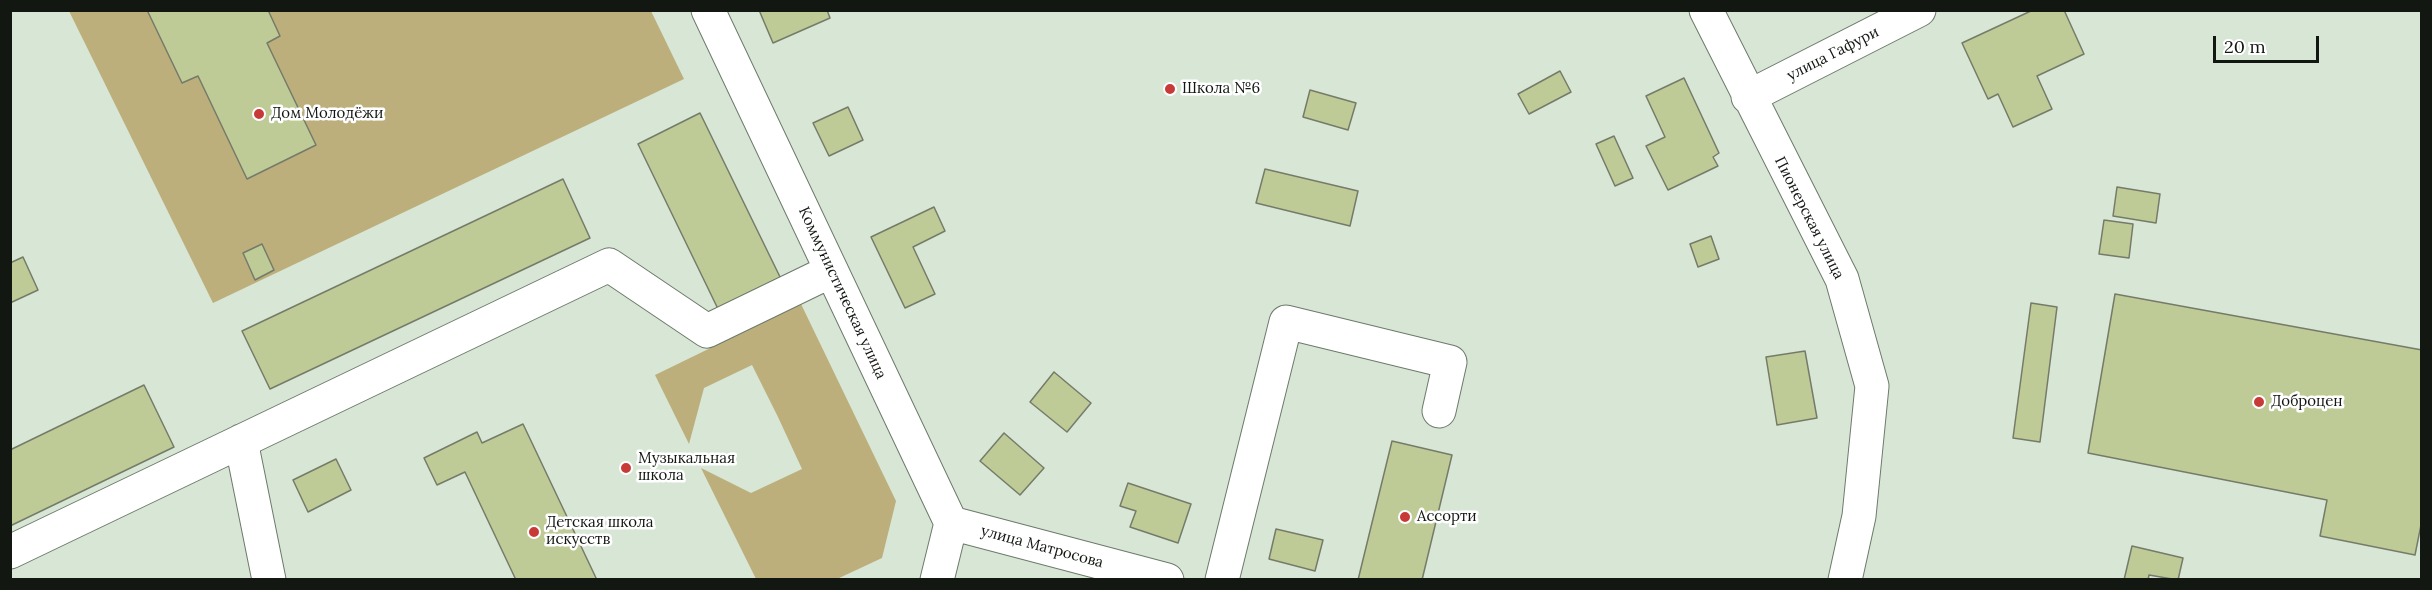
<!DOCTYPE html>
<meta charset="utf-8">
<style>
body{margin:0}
#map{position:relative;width:2432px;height:590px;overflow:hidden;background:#d7e6d5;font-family:Lora,serif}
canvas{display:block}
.frame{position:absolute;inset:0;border:12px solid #121711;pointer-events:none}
.scale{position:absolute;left:2213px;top:36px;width:106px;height:27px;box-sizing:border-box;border:3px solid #121711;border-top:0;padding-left:8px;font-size:18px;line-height:21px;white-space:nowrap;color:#121711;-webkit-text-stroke:4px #fff;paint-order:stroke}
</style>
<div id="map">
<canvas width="2432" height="590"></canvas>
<div class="frame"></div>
<div class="scale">20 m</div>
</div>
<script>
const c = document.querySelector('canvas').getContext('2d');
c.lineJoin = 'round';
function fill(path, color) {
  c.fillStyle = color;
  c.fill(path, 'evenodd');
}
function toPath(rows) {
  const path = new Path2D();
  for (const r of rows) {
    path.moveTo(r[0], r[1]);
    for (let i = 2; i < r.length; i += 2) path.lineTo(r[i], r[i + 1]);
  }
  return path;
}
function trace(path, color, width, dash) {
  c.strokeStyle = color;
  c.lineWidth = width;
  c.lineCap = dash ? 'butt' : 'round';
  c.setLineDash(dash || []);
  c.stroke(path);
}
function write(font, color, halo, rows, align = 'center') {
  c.font = font + ' Lora,serif';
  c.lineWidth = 5;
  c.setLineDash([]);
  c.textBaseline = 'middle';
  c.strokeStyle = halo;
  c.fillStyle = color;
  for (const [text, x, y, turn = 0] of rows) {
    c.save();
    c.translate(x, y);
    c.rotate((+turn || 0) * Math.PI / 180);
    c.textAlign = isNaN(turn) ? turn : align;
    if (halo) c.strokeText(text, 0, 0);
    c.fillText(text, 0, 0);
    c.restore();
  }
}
fill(toPath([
 [69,11,651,11,684,79,213,303],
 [801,304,896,501,882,558,837,579,756,579,701,468,751,493,802,469,778,417,752,365,704,388,689,444,655,375]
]), '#bcaf7c');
const building = toPath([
 [147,10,268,10,280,36,267,43,316,145,247,179,198,76,182,83,147,10],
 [759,10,827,10,830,18,773,43,759,10],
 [2033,10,2064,10,2084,54,2037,76,2052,109,2013,127,1998,94,1988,99,1962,43,2033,10],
 [1560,71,1571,92,1529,114,1518,94,1560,71],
 [1684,78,1719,153,1713,157,1718,166,1668,190,1646,146,1665,137,1646,96,1684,78],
 [1310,90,1356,103,1348,130,1303,117,1310,90],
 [848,107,863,140,829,156,813,123,848,107],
 [700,113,782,281,719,311,638,144,700,113],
 [1614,136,1633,178,1615,186,1596,144,1614,136],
 [1265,169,1358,191,1350,226,1256,203,1265,169],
 [563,179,590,238,270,389,242,331,563,179],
 [2117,187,2160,194,2156,223,2113,216,2117,187],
 [934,207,945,231,913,247,935,294,905,308,871,237,934,207],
 [2104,220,2133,224,2129,258,2099,254,2104,220],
 [1711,236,1719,259,1698,267,1690,244,1711,236],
 [262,244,274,270,255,280,243,253,262,244],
 [23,257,38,290,10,303,10,263,23,257],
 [2115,294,2422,350,2422,520,2415,555,2320,536,2327,500,2088,453,2115,294],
 [2031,303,2057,307,2040,442,2013,438,2031,303],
 [1805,351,1817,418,1777,425,1766,357,1805,351],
 [1054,372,1091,403,1067,432,1030,402,1054,372],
 [144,385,174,447,10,526,10,450,144,385],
 [523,424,597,580,516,580,465,472,437,485,424,458,477,432,482,443,523,424],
 [1004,433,1044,468,1020,495,980,461,1004,433],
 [1392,441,1452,455,1422,580,1358,580,1392,441],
 [336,459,351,490,308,512,293,480,336,459],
 [1128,483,1191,504,1178,543,1130,527,1136,511,1120,506,1128,483],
 [1276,529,1323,540,1315,571,1269,559,1276,529],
 [2132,546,2183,558,2178,580,2149,575,2148,580,2124,580,2132,546]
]);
fill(building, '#becb97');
trace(building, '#767b69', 1.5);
const minor = toPath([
 [708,10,951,523,937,580],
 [1706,10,1842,279,1872,386,1859,516,1845,580],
 [1748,97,1919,10],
 [241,441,269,580],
 [951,523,1167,580],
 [10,552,609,265,707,331,831,271],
 [1222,580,1286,322,1450,362,1439,411]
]);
trace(minor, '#6d7a6b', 35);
trace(minor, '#fff', 33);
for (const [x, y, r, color] of [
 [1170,89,6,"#c83a38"],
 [259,114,6,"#c83a38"],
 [2259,402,6,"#c83a38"],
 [626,468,6,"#c83a38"],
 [1405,517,6,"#c83a38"],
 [534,532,6,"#c83a38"]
]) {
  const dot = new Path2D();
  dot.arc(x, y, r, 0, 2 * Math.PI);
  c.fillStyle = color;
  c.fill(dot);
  trace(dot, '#fff', 2);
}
write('15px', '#121711', '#fff', [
 ["улица Гафури",1833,54,-27],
 ["Пионерская улица",1809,218,63],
 ["Коммунистическая улица",842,293,65],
 ["улица Матросова",1042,547,15]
]);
write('15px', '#121711', '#fff', [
 ["Школа №6",1182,89],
 ["Дом Молодёжи",271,114],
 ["Доброцен",2271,402],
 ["Музыкальная",638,459],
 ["школа",638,476],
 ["Ассорти",1417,517],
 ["Детская школа",546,523],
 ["искусств",546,540]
], 'left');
</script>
